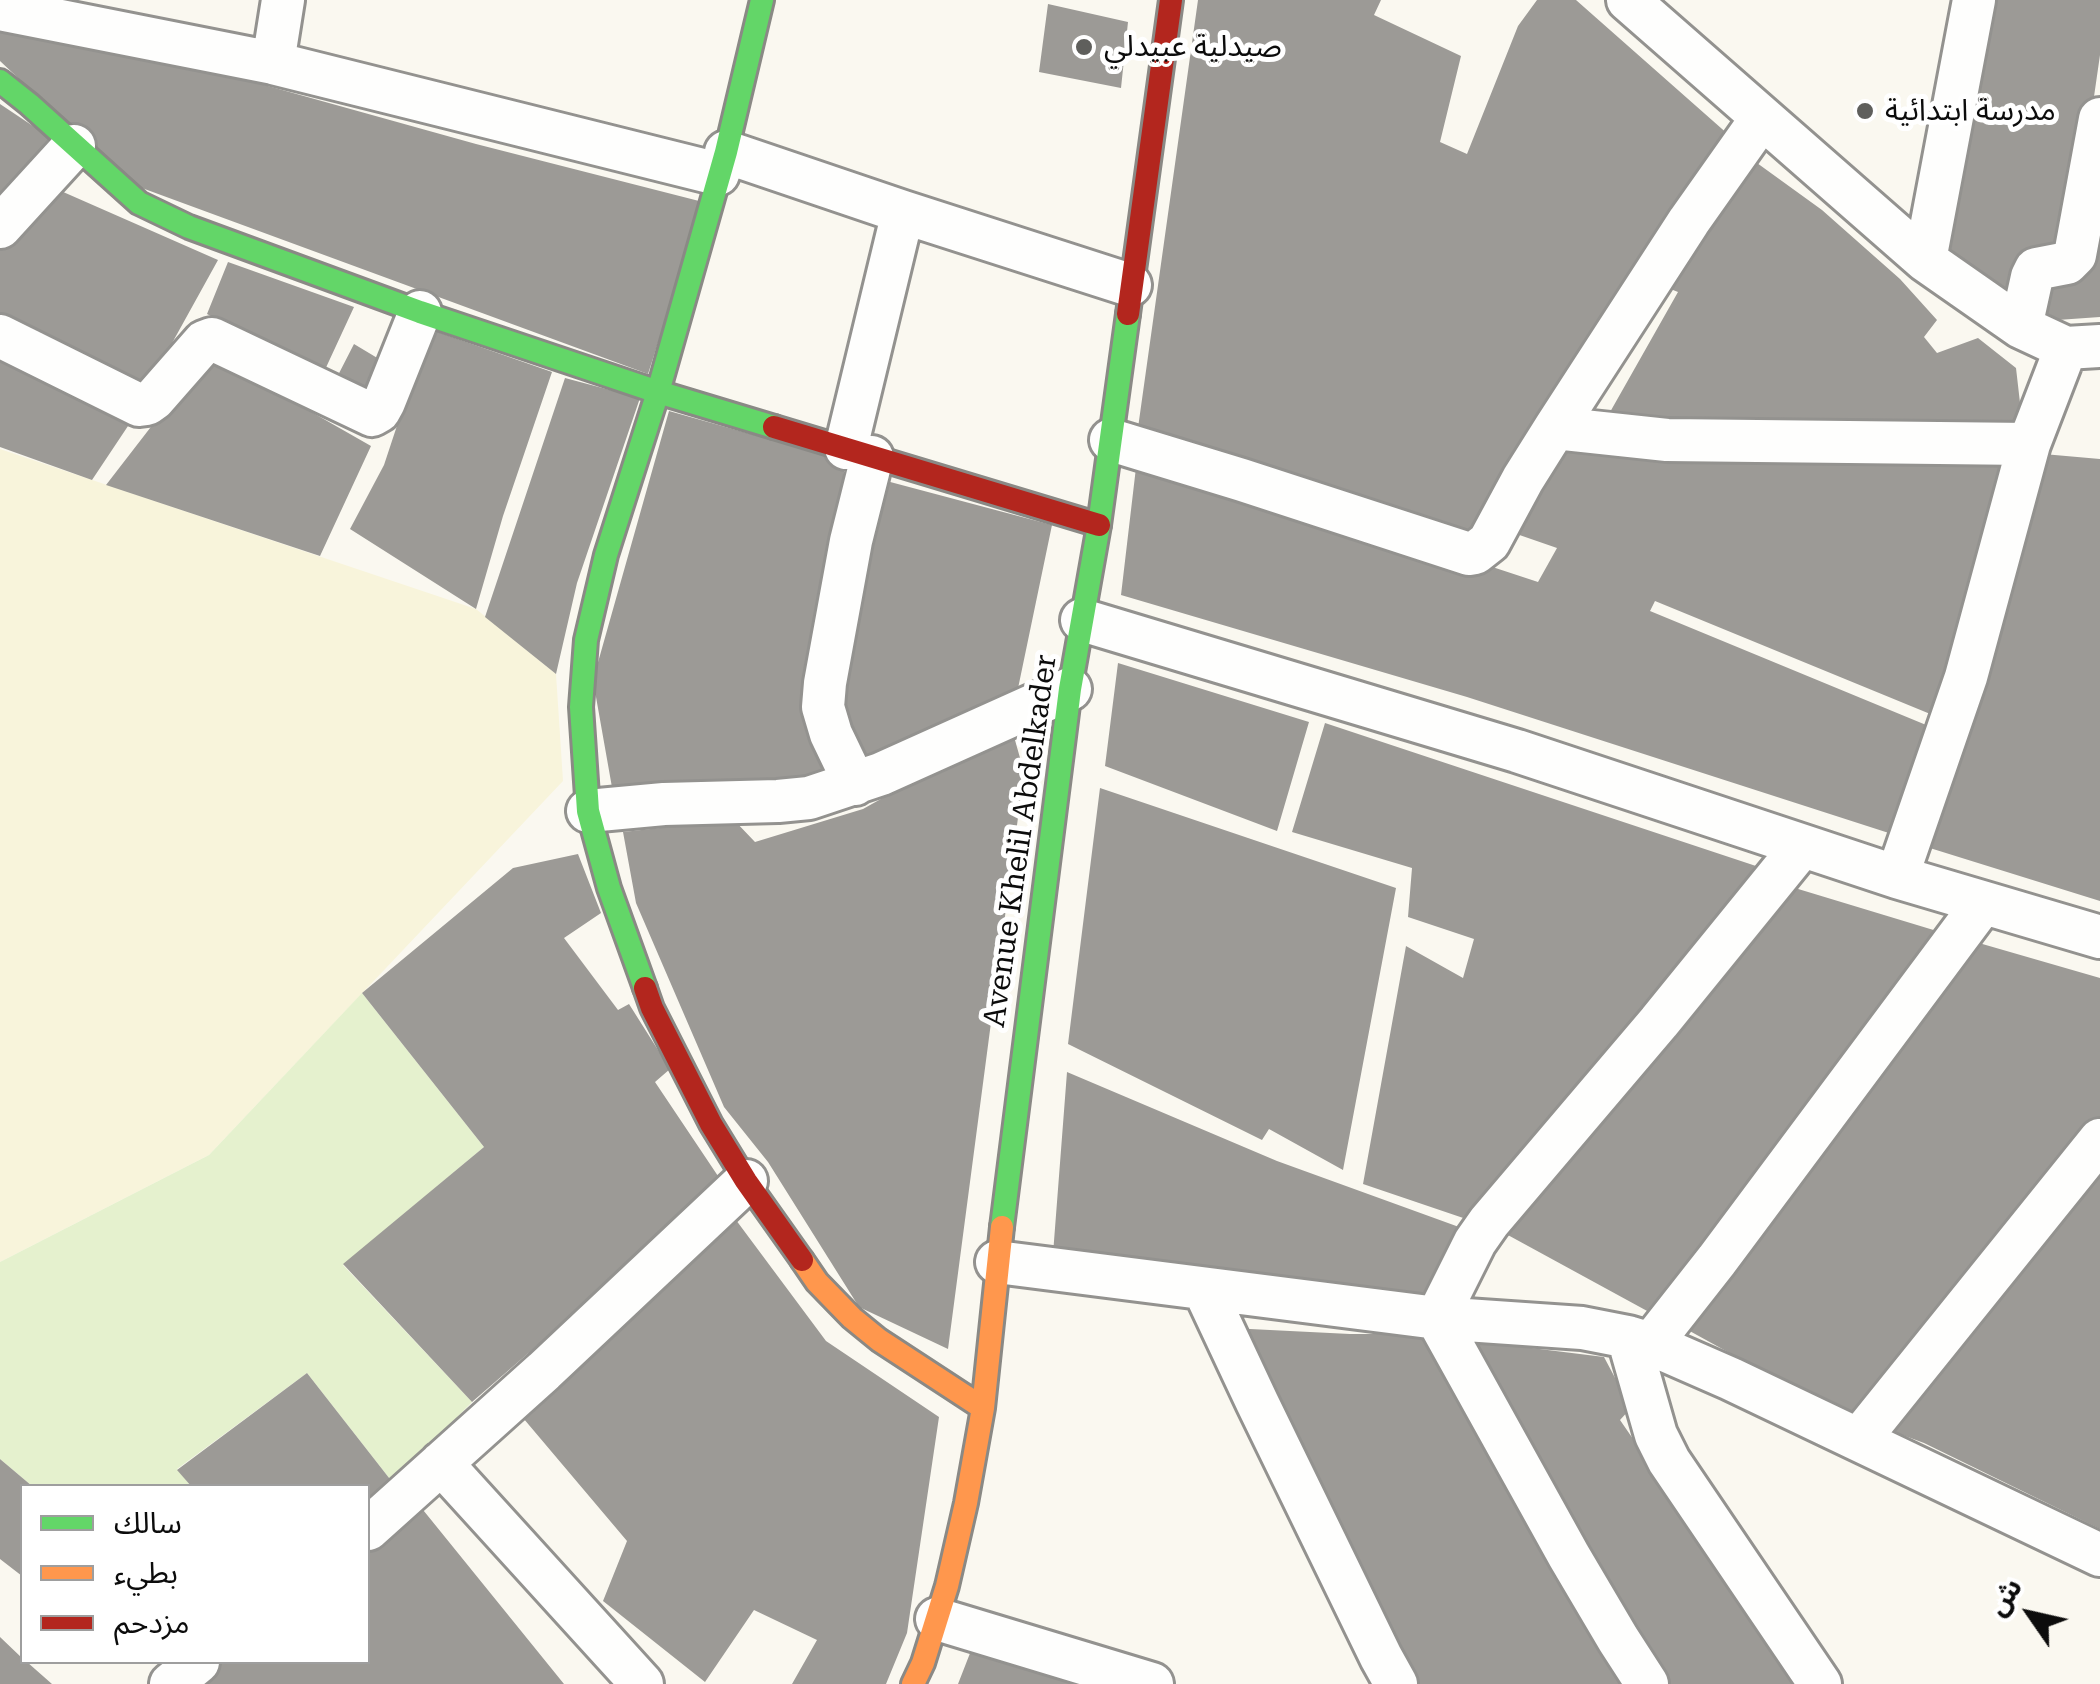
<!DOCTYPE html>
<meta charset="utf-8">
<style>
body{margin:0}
#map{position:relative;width:2100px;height:1684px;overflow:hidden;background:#faf8f0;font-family:"Roboto Serif","Noto Sans Arabic",serif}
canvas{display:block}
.legend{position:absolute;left:20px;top:1484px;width:350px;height:180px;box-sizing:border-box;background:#fff;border:2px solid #9e9e9e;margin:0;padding:12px 18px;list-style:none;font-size:30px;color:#0c0c0c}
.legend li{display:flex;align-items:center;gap:20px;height:50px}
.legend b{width:50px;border:2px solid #9e9e9e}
.north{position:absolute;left:1980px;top:1564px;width:100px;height:100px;-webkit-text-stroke:8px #fff;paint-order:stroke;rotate:304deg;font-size:28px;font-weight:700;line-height:40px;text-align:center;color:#0c0c0c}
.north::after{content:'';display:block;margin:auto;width:35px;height:45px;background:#0c0c0c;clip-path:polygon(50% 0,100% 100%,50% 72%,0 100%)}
</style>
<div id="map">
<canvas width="2100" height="1684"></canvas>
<ul class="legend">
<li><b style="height:12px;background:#63d668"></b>سالك</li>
<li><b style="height:12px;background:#ff974d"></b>بطيء</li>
<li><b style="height:12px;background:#b3261e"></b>مزدحم</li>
</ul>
<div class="north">ش</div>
</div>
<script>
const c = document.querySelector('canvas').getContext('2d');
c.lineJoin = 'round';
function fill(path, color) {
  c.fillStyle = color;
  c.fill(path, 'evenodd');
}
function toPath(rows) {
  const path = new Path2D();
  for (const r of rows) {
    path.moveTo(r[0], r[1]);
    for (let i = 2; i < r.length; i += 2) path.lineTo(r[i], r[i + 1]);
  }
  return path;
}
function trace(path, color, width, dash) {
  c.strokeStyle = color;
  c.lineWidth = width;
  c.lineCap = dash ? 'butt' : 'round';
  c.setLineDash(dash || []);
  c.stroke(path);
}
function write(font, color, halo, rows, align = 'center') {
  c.font = font + ' "Roboto Serif","Noto Sans Arabic",serif';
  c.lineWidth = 10;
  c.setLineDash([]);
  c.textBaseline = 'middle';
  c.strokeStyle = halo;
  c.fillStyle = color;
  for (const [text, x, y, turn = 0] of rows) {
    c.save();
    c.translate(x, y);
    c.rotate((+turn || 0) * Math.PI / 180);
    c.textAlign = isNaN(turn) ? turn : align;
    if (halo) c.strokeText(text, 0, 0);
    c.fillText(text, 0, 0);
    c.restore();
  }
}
fill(toPath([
 [0,449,476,609,556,674,563,781,209,1155,0,1262]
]), '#f8f4db');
fill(toPath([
 [362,993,484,1147,343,1265,472,1402,393,1483,307,1373,177,1469,191,1486,32,1486,0,1459,0,1262,209,1155]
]), '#e5f1ce');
fill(toPath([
 [1198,0,1381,0,1374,15,1461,56,1440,142,1467,154,1518,26,1537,0,1576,0,1730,136,1471,546,1137,435],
 [1983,0,2100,0,2100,55,2071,256,2017,303,1945,247],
 [1048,4,1128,22,1121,88,1039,72],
 [0,24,189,64,476,144,703,202,648,374,131,184,0,61],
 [0,104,63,146,0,213],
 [1757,163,1822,210,1900,279,1937,320,1924,337,1937,353,1978,338,2016,368,2023,429,1601,428,1678,292,1668,288],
 [45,184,218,260,145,392,0,319,0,235],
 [2100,252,2100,317,2043,321,2040,273,2078,254],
 [228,262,354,307,323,374,207,314],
 [429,329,552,372,503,516,476,609,350,529,384,465],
 [354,344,389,365,370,401,334,383],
 [0,353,132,420,92,480,0,447],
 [208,353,371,446,320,556,106,485],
 [565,378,640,398,577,583,556,674,485,617],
 [669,411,846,461,800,711,840,759,836,780,613,793,593,680],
 [1546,450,2008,454,1940,718,1655,601,1650,611,1931,727,1895,835,1467,697,1121,595,1137,459,1295,502,1538,582,1557,548,1505,530],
 [2032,453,2100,459,2100,901,1917,844],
 [879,479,1052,525,1016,698,876,769,829,714],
 [1118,663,1309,722,1277,831,1105,766],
 [1325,723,1768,870,1478,1223,1363,1184,1406,946,1463,978,1474,939,1408,917,1412,868,1292,832],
 [1011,726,1024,772,948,1349,859,1307,768,1162,724,1107,636,903,623,832,734,820,755,842,863,809],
 [1100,788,1396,888,1343,1170,1269,1129,1262,1140,1068,1044],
 [578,854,601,913,564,938,618,1010,629,1004,670,1069,655,1082,720,1179,600,1291,472,1402,343,1264,484,1147,362,993,513,868],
 [1785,885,1950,935,1660,1318,1495,1228],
 [1972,941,2100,978,2100,1126,1862,1426,1677,1324],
 [1067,1072,1277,1161,1459,1227,1435,1302,1053,1254],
 [2100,1151,2100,1529,1924,1443,1881,1427],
 [733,1216,826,1341,939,1417,907,1633,886,1684,792,1684,817,1640,754,1610,705,1682,603,1601,627,1541,518,1412],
 [1230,1328,1350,1334,1430,1334,1626,1684,1405,1684],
 [1459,1339,1604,1357,1631,1408,1620,1420,1802,1684,1662,1684],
 [307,1373,393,1483,368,1503,368,1486,191,1486,177,1470],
 [0,1459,32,1486,22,1486,22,1576,0,1559],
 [415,1500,564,1684,189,1684,217,1662,368,1662,368,1539],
 [0,1637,22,1658,22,1662,27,1662,52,1684,0,1684],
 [974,1643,1091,1684,958,1684]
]), '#9c9a96');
const street = toPath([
 [1628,0,1925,260,2021,327,2066,348,2100,346],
 [0,9,273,63,718,174],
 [273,63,283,0],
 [726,152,903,212,1130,285],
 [0,227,74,146],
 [1925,260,1974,0],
 [2021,327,2032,277,2036,269,2067,263,2075,255,2100,119],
 [0,336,139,405,147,404,154,399,204,342,212,339,372,415,379,411,384,402,420,312],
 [1555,428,1667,440,2029,444,2066,348],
 [1111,440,1242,480,1469,554,1475,553,1489,542,1523,479,1555,428,1689,221,1761,119],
 [846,448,903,212],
 [1082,620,1517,751,1897,877,2100,937],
 [855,784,831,734,823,707,825,683,851,541,872,457],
 [588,811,664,804,778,801,809,798,881,774,1070,689],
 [1897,877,1966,677,2029,444],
 [997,1262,1437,1318,1582,1328,1628,1337,1651,1344,1731,1379,2100,1555],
 [1204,1289,1257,1402,1381,1657,1396,1684],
 [1628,1337,1656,1435,1669,1461,1820,1684],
 [1651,1344,1717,1260,1983,903],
 [1860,1438,2100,1140],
 [441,1463,642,1684],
 [368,1529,544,1371,746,1181],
 [937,1619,1152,1684],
 [171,1684,198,1662],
 [1647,1684,1618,1639,1569,1556,1437,1318,1475,1242,1489,1222,1659,1022,1802,846]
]);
const fast = toPath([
 [0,81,29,104,139,203,189,227,420,312,658,392,774,427],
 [645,988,609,888,588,811,581,707,586,640,606,555,658,392,726,152,762,0],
 [1002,1227,1070,689,1099,525,1128,314]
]);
const slow = toPath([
 [802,1260,817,1282,852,1318,879,1340,983,1408],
 [913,1684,923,1663,947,1586,966,1503,983,1408,1002,1227]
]);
const jam = toPath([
 [1128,314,1171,0],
 [774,427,1099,525],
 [645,988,652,1008,711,1124,746,1181,802,1260]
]);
trace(street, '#93928f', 48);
trace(fast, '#8a8985', 28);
trace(slow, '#8a8985', 28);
trace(jam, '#8a8985', 28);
trace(street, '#fefefd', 42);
trace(fast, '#63d668', 22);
trace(slow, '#ff974d', 22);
trace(jam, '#b3261e', 22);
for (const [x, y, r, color] of [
 [1084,47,10,"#5f5f5c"],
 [1865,111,10,"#5f5f5c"]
]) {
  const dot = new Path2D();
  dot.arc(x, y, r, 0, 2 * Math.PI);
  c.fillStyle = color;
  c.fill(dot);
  trace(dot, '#fff', 4);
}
write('30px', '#0c0c0c', '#fff', [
 ["صيدلية عبيدلي",1104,47],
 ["مدرسة ابتدائية",1885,111]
], 'left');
write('30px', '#0c0c0c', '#fff', [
 ["Avenue Khelil Abdelkader",1021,841,-82]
]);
</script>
